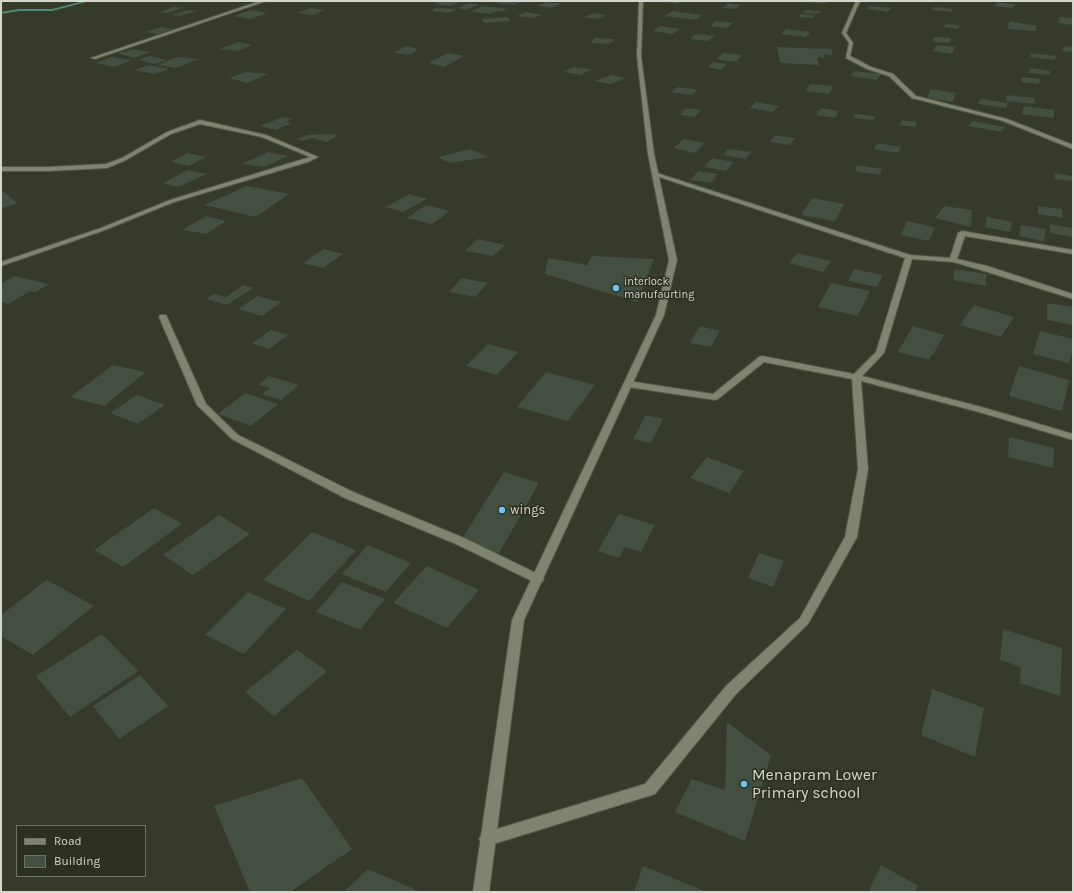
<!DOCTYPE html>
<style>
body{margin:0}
#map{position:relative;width:1074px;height:893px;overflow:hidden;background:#363a2a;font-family:Karla,sans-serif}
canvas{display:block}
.frame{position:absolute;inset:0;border:2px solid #d4d7cd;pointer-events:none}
.legend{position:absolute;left:16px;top:825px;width:130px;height:52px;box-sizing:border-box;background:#2c3020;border:1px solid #6f7365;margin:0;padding:5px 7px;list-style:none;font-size:12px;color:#d4d7cd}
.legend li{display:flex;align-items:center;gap:8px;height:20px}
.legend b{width:20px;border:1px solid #6f7365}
</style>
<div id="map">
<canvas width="1074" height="893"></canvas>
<div class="frame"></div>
<ul class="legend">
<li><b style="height:5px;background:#7f8471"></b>Road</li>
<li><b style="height:11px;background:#424f41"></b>Building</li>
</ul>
</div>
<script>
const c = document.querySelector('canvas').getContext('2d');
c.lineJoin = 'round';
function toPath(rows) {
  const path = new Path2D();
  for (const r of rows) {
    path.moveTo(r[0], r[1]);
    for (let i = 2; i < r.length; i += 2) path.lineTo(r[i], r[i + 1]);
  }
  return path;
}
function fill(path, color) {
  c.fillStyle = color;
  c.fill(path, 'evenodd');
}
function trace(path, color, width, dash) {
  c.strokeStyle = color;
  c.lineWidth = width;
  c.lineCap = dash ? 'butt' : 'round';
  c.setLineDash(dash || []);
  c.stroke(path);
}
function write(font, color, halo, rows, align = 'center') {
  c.font = font + ' Karla,sans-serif';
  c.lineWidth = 3;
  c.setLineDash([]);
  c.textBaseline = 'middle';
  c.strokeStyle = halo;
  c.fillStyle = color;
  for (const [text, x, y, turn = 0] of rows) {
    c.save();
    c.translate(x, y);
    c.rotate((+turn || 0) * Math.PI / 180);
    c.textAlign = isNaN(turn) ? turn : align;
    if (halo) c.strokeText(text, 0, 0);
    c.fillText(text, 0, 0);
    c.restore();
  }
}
fill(toPath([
 [84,1,90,1,52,11,19,11,1,14,1,12,19,9,52,9,84,1]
]), '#4f8b74');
fill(toPath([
 [441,1,446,1,459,2,450,6,434,4],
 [500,1,523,1,514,5,496,3],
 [662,1,682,1,677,4],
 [811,1,828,1,824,4,809,2],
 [546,2,561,3,552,8,537,6],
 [998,2,1016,4,1012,8,994,6],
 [470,3,479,4,467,10,458,8],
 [728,3,740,5,736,9,723,8],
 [482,6,508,9,503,11,497,11,490,14,471,12],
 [870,6,891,8,888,12,867,9],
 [174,7,183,8,168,13,159,12],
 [934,7,953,9,951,12,932,10],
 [310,8,325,10,313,15,298,13],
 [436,8,456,9,450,13,430,11],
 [188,10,198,11,180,16,171,15],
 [250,10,267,13,251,19,234,16],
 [805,10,821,11,819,14,802,13],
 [672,11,702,15,696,20,665,16],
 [526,12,542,15,533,18,517,16],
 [593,13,606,15,597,19,584,17],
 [800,14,815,15,813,18,798,17],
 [507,17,511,21,485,23,481,19],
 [1060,17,1073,18,1073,25,1058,23],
 [716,21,733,23,727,28,710,26],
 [1009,21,1031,25,1036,26,1036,31,1008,29],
 [946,24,960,25,958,29,943,27],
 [660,26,680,29,672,34,652,31],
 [161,27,173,29,158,34,145,32],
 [786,29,810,32,806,37,781,34],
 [696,34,715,36,708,41,690,39],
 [934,37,951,38,950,43,933,42],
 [595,38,615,39,609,44,590,43],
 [238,42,252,45,237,51,220,49],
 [937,45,955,47,952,54,933,51],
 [406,46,418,49,410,55,393,53],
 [1064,46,1073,47,1073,52,1062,51],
 [777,47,831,49,833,55,824,54,825,58,817,57,819,65,780,63],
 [133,49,150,52,134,58,118,53],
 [448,53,464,56,444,67,429,63],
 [723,53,742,55,735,62,716,59],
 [1031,53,1056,56,1055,60,1030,57],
 [150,56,167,60,155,64,138,60],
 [112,57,132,60,115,67,96,63],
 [177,57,198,59,176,68,157,65],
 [713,62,727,64,721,70,707,67],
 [149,65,169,69,155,74,133,70],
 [574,67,591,69,581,75,564,72],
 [1030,68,1050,71,1050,75,1028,73],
 [854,71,881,74,877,80,850,76],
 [246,72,268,74,247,83,229,78],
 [612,75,625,78,611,84,594,81],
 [1022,77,1040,79,1039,84,1021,82],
 [810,84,833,86,829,94,806,91],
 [678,87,698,90,691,95,671,92],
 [931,89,956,93,953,102,927,98],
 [1006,95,1034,98,1035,104,1006,101],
 [980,99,1008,103,1006,108,978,104],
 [756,102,779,106,772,112,750,108],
 [1024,106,1054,110,1054,118,1022,114],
 [686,108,701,110,695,117,680,115],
 [821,108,839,111,835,118,816,115],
 [855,114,875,116,873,120,853,118],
 [283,117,292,119,286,122,292,123,276,130,260,126],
 [902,120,917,122,915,127,899,125],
 [972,121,1005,127,1002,132,968,126],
 [331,134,338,135,327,142,312,138,304,141,296,139,307,135],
 [775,135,795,138,790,145,770,142],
 [684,139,705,143,695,153,673,148],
 [877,143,901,147,898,153,874,149],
 [470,149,489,157,450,163,438,157],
 [728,149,751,152,746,159,723,155],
 [268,152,288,156,264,167,242,164],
 [187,153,206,157,189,166,171,162],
 [712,158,734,162,726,171,704,167],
 [857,165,882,169,880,175,855,171],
 [188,170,207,174,178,187,163,183],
 [698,171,718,174,711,183,691,180],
 [1054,173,1072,176,1073,181,1055,179],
 [247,186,289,194,256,217,204,205],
 [2,190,17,203,1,209],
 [409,194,427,199,403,212,386,207],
 [812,198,844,204,835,221,801,215],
 [426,205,450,211,432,224,407,218],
 [944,206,972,210,971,227,935,218],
 [1038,206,1062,209,1063,218,1038,214],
 [206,216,226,221,207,234,182,230],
 [987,217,1012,222,1010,232,985,227],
 [907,221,935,227,929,241,901,235],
 [1050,224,1073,228,1073,237,1050,233],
 [1021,225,1046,229,1044,241,1019,236],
 [478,239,505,245,493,256,465,251],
 [324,249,343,254,323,268,303,263],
 [797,253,831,261,823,272,789,263],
 [592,256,654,259,637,302,545,274,548,258,587,265],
 [854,269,883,275,877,287,848,281],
 [954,269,986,274,986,286,953,280],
 [14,276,49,284,36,292,30,291,9,304,1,302,1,284],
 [462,278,488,283,475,297,449,292],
 [831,283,870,291,858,316,818,307],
 [243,285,253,288,227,305,206,299,214,294,226,297],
 [257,296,281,302,262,316,238,309],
 [1047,303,1073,307,1073,325,1047,320],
 [974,305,1014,317,1001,337,960,325],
 [700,326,720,331,711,347,690,343],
 [913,326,944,335,933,355,932,354,929,360,898,352],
 [271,330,288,335,269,349,252,343],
 [1040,331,1073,339,1073,348,1069,363,1033,354],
 [488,344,518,352,497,375,466,366],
 [113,365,146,372,104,406,70,397],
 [1019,366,1069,380,1062,411,1009,396],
 [546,372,595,385,568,421,517,407],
 [269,376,299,385,281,400,262,394,270,388,258,385],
 [245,393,278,404,251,426,218,414],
 [137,395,165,405,138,424,110,413],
 [646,415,663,419,651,443,633,439],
 [1009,437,1054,448,1053,468,1008,457],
 [707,457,744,471,729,493,690,478],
 [504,472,539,483,498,555,463,537],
 [154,508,182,524,123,567,94,550],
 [619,514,655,525,641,552,625,547,619,558,598,551],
 [219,515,250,534,193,575,163,555],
 [312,532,356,550,309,601,263,580],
 [368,545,411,563,386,592,342,574],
 [759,553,784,561,773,587,748,578],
 [427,566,479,590,447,628,393,603],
 [47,580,94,606,33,655,1,636,1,615],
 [342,582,385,599,360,630,316,612],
 [248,592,286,609,244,654,205,635],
 [1003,629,1062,648,1060,696,1020,683,1021,667,1000,660],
 [102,634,138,671,70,717,36,676],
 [297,650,327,671,274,716,245,692],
 [140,675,168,706,119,739,93,706],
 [932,689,984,708,975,757,921,735],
 [727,722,771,755,745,841,675,812,692,779,725,790],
 [302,778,352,849,290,892,250,892,214,806],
 [881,865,917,885,916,892,872,892,869,891],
 [643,866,707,892,634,892],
 [368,869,421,892,344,892]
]), '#424f41');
const street = toPath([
 [260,1,266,1,95,59,91,58,260,1],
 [856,1,862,1,859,3,846,33,853,43,850,56,871,67,893,74,916,96,1007,119,1073,145,1073,149,1003,121,912,98,889,76,867,69,846,58,849,43,842,33,856,1],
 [200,120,266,135,318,157,308,162,174,202,105,230,1,266,1,262,101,228,170,200,310,157,262,137,200,124,171,134,126,160,107,168,48,171,1,171,1,167,48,167,106,164,122,158,167,132,200,120],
 [653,173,657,173,910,255,950,258,958,233,962,231,1073,250,1073,254,965,236,957,259,987,266,1073,294,1073,299,981,270,953,262,912,259,884,353,862,376,985,408,1073,434,1073,440,979,412,861,381,868,469,857,537,808,624,736,694,655,794,487,846,482,844,479,839,482,834,487,832,645,784,726,686,800,618,845,537,858,469,852,379,764,362,718,399,715,400,628,387,623,384,628,381,713,394,759,357,762,356,854,374,876,352,905,258,653,175,653,173],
 [160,315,166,315,167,317,206,404,238,435,353,492,464,538,542,576,544,579,542,582,538,583,534,582,456,544,345,498,232,439,197,405,159,317,160,315]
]);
const secondary = toPath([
 [639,1,643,1,641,56,654,154,677,260,664,315,524,620,489,892,473,892,512,620,656,315,669,260,648,154,637,56,639,1]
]);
trace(street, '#54584a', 2);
trace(secondary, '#54584a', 2);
fill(street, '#7f8471');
fill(secondary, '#7f8471');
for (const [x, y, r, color] of [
 [616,288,4,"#70c2f4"],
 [502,510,4,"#70c2f4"],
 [744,784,4,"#70c2f4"]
]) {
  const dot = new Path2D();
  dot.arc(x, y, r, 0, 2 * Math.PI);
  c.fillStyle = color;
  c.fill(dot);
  trace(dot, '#2c3020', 1.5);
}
write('11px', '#d4d7cd', '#2c3020', [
 ["interlock",624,282],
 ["manufaurting",624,295]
], 'left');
write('13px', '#d4d7cd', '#2c3020', [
 ["wings",510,510]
], 'left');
write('16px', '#d4d7cd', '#2c3020', [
 ["Menapram Lower",752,775],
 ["Primary school",752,793]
], 'left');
</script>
